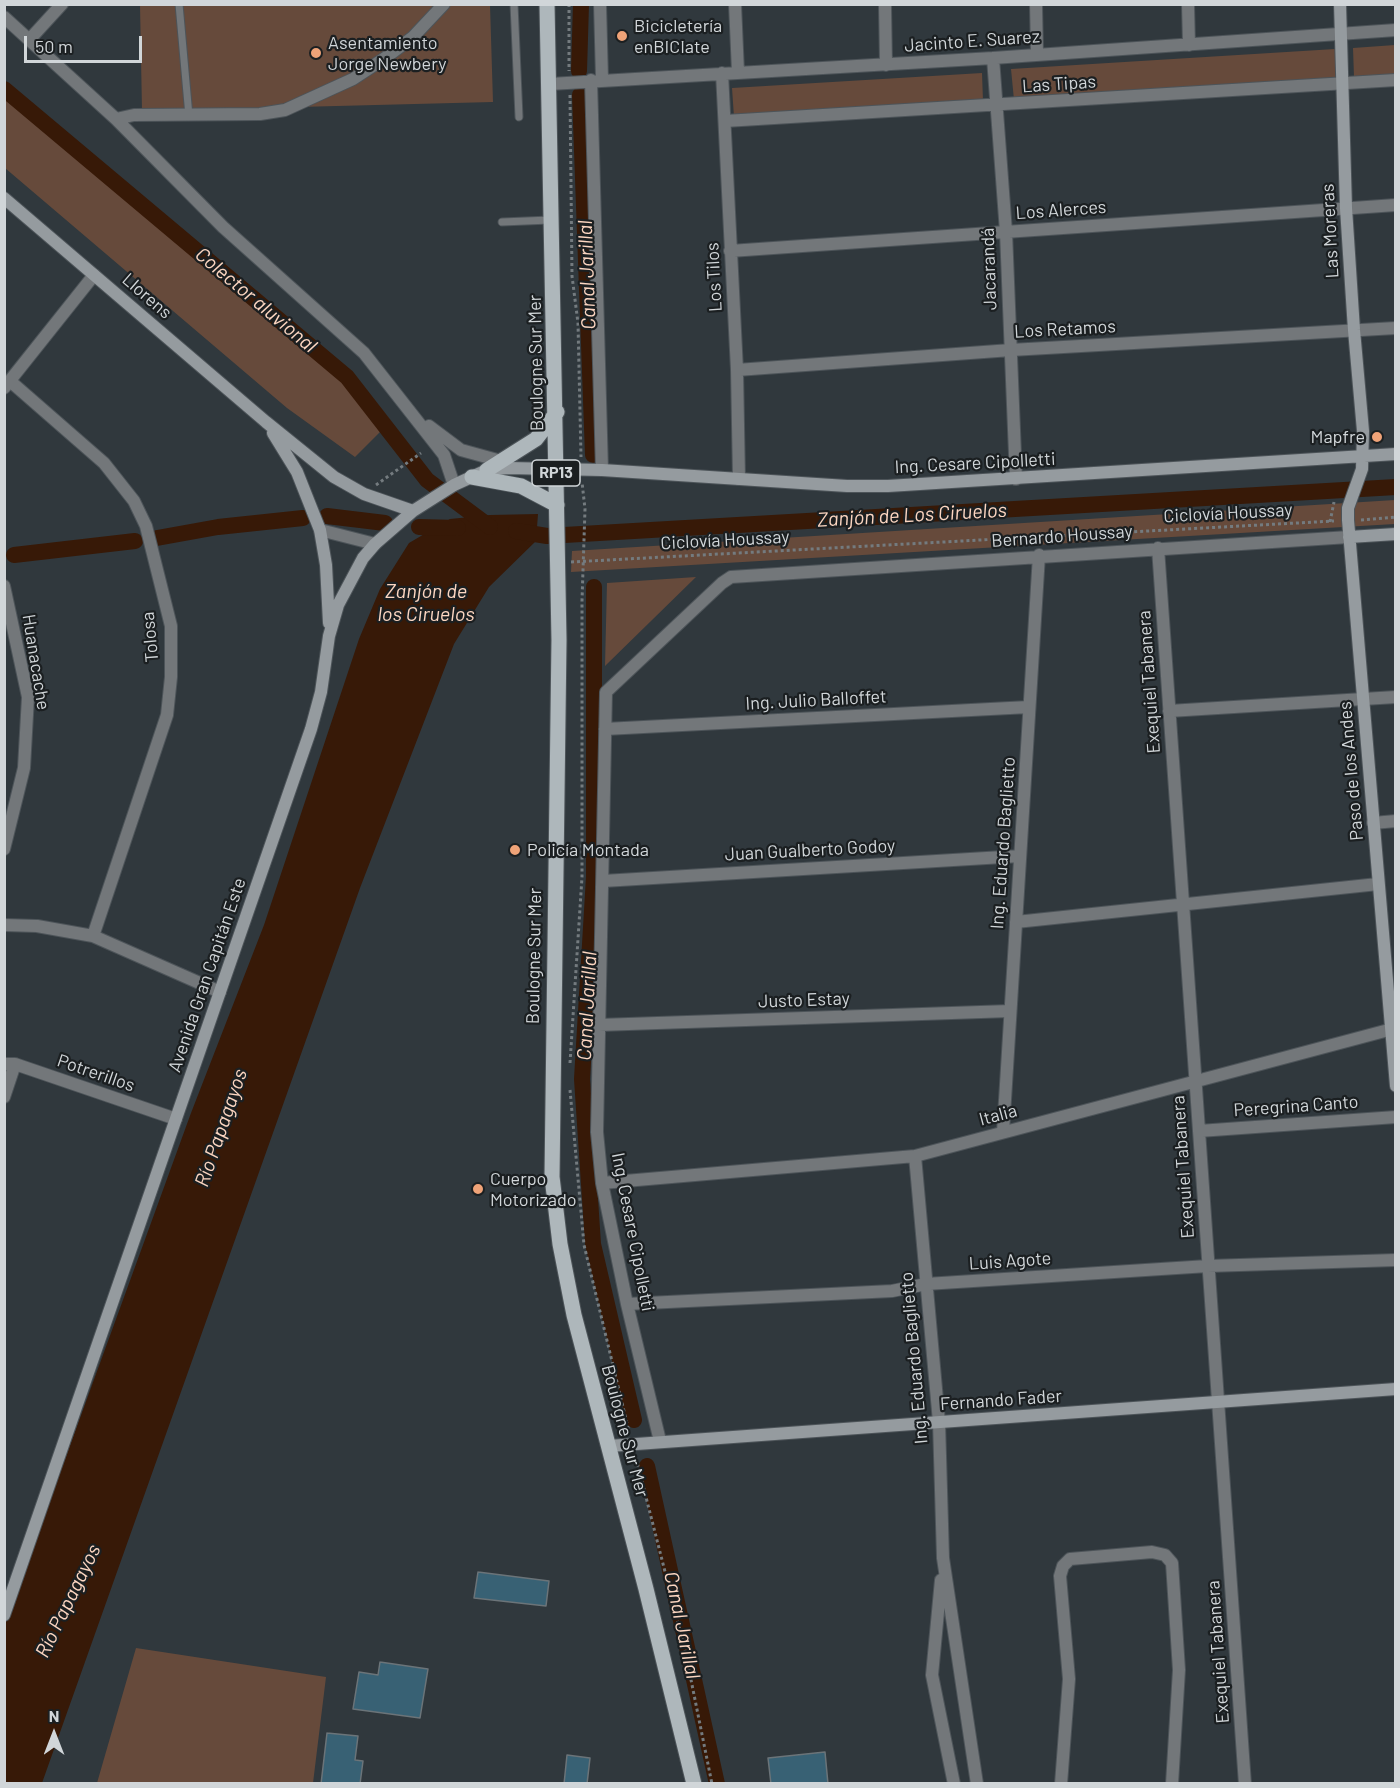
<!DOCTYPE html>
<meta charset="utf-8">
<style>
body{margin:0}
#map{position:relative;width:1400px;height:1788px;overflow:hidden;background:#30383d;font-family:Barlow,sans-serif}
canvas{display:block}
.frame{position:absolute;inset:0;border:6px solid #d1d6d9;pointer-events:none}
.north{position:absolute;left:24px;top:1704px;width:60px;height:60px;-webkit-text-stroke:4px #1b1f21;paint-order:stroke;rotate:0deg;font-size:16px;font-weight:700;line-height:24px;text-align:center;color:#d1d6d9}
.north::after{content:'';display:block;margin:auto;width:21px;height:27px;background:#d1d6d9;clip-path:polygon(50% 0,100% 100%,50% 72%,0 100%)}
.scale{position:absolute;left:24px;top:36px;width:118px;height:27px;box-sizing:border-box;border:3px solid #d1d6d9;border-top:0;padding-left:8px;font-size:18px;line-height:21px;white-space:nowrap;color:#d1d6d9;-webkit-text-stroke:4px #1b1f21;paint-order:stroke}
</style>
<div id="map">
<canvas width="1400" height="1788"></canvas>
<div class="frame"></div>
<div class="north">N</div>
<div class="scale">50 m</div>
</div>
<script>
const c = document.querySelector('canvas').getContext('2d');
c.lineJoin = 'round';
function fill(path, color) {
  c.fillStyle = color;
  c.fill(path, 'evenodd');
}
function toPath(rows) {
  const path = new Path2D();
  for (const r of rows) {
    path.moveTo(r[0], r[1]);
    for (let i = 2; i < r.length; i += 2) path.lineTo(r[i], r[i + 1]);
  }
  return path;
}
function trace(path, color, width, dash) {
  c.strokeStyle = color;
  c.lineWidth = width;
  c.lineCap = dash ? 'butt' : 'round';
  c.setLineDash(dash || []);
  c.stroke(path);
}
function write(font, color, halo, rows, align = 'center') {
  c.font = font + ' Barlow,sans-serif';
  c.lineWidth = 4.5;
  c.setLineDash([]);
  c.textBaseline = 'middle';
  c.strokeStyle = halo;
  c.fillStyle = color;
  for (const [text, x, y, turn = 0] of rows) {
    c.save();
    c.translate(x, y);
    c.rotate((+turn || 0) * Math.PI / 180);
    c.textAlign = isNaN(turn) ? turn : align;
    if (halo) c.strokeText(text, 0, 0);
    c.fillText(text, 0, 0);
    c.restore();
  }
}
fill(toPath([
 [140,5,490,5,493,102,142,111],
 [1395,45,1395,75,1354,77,1353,48],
 [1335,49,1337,79,1014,100,1011,69],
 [982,73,983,101,734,117,732,88],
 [5,93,357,378,391,421,355,457,287,408,5,168],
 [1395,500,1395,524,571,572,572,551],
 [696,577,605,666,607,583],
 [136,1648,326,1677,313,1783,97,1783]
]), '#664a3b');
fill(toPath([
 [538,514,536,541,489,587,454,644,360,888,42,1783,5,1783,4,1627,191,1113,264,925,359,639,380,589,409,543,450,519,490,515]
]), '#371907');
trace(toPath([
 [579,71,581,4],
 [4,89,347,377,427,480,490,527],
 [580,95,593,455],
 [327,516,385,523],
 [419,527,458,528],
 [516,531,547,536,1396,487],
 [157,538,218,527,303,518],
 [14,555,135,541],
 [594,587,594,877,582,1079,593,1244,634,1420],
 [647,1466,717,1784]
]), '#371907', 16);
const building = toPath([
 [478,1572,549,1581,546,1606,474,1598,478,1572],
 [380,1662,428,1669,420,1718,353,1709,359,1672,378,1675,380,1662],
 [327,1733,358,1736,355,1760,363,1761,360,1784,321,1784,327,1733],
 [825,1752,828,1784,771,1784,768,1758,825,1752],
 [567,1755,590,1758,587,1784,564,1784,567,1755]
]);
fill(building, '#386174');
trace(building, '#6b7479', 1.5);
const lane = toPath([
 [179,4,189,116],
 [514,4,519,117],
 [502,222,550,220]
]);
const street = toPath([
 [600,4,602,79],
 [735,4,738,72],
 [885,4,886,65],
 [1036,4,1037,54],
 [1188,4,1189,45],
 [4,17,116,119,223,227,364,353,444,455,454,485],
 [30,39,62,4],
 [993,58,1006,232,1016,479],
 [722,73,737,370,739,479],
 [591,80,602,470],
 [550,84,993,58,1396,30],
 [116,119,134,115,260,114,285,110,353,79,385,58,413,37,444,4],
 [725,121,1396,80],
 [730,251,1396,205],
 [737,370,1011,350,1396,328],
 [10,381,104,463,134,501,146,526,171,626,171,677,167,715,93,936],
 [4,388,94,275],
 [429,426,461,450,501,461],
 [320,530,375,544],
 [1158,548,1245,1784],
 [4,586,28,697,24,768,4,849],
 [1169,711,1396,697],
 [605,729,1029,707],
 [1373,823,1396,821],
 [603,881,1020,856],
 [1016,922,1378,884],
 [4,925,37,926,93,936,220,992],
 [599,1025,1010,1011],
 [4,1064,15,1064,176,1119],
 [4,1097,15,1064],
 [1199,1131,1396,1117],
 [1003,1132,1039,555],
 [915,1156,939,1422,943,1558,977,1784],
 [602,1183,915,1156,1396,1028],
 [627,1304,892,1291,926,1284,1208,1266,1396,1260],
 [660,1441,627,1304,602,1183,597,1132,606,692,722,583,731,577,1349,537],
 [941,1580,932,1675,954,1784],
 [1061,1784,1069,1679,1060,1576,1063,1566,1070,1559,1152,1552,1165,1555,1172,1563,1179,1670,1172,1784]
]);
const secondary = toPath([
 [1340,4,1346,208,1354,330,1363,431,1362,469,1348,508,1348,520,1396,1086],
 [4,198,266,422,334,477,364,494,413,511],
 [273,433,297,472,320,530,326,565,329,623],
 [1349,537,1396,534],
 [609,1446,1396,1389],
 [4,1615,311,729,321,692,329,636,338,605,363,558,375,544,413,511,454,485,487,470,508,468,602,470,847,486,888,486,1396,454]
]);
const primary = toPath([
 [547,4,559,640,552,1177,560,1244,574,1315,646,1589,694,1784],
 [487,470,536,439,557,412],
 [472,477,521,486,557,505]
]);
trace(lane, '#4d5459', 9);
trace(street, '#4d5459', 14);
trace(secondary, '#4d5459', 14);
trace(primary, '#4d5459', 17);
trace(toPath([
 [569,4,569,71],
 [570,95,572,276,578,323,581,457],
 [376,485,421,453],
 [1361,520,1396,517],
 [1330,522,1334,502],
 [571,562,1334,521],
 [570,1063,582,877,582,601,585,509,582,482],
 [570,1090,584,1245,629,1432],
 [636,1458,685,1650,712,1784]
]), '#747b7f', 3, [3, 3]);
trace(lane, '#73777a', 7);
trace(street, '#73777a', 12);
trace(secondary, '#959b9f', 12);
trace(primary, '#aeb7bb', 15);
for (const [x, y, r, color] of [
 [622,36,6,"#efa378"],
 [316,53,6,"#efa378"],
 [1377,437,6,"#efa378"],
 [515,850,6,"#efa378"],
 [478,1189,6,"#efa378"]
]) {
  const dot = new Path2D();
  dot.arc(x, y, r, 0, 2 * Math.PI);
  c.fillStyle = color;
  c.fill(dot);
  trace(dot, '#1b1f21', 2);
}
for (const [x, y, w] of [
 [556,473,48]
]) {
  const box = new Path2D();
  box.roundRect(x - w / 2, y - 13, w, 26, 4.5);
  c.fillStyle = '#1b1f21';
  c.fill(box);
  trace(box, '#d1d6d9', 1.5);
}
write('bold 16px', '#d1d6d9', null, [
 ["RP13",556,473]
]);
write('18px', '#d1d6d9', '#1b1f21', [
 ["Bicicletería",634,26],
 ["enBICIate",634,47],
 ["Asentamiento",328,43],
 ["Jorge Newbery",328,64],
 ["Mapfre",1365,437,"right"],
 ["Policía Montada",527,850],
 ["Cuerpo",490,1179],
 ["Motorizado",490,1200]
], 'left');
write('18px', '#d1d6d9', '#1b1f21', [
 ["Jacinto E. Suarez",972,41,-4],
 ["Las Tipas",1059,84,-4],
 ["Los Alerces",1061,210,-4],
 ["Las Moreras",1330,231,-93],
 ["Jacarandá",989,269,-92],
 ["Los Tilos",714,277,-93],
 ["Llorens",147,296,41],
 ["Los Retamos",1065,329,-3],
 ["Boulogne Sur Mer",536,363,-91],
 ["Ing. Cesare Cipolletti",975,463,-3],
 ["Ciclovía Houssay",1228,513,-3],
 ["Bernardo Houssay",1062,536,-4],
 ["Ciclovía Houssay",725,540,-3],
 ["Tolosa",150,637,-95],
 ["Huanacache",36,662,81],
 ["Exequiel Tabanera",1149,682,-94],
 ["Ing. Julio Balloffet",816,700,-3],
 ["Paso de los Andes",1351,771,-95],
 ["Ing. Eduardo Baglietto",1003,843,-86],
 ["Juan Gualberto Godoy",810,850,-3],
 ["Boulogne Sur Mer",534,956,-89],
 ["Avenida Gran Capitán Este",207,975,-71],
 ["Justo Estay",804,1000,-2],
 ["Potrerillos",96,1073,19],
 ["Peregrina Canto",1296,1106,-4],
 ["Italia",998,1115,-15],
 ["Exequiel Tabanera",1183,1167,-94],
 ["Ing. Cesare Cipolletti",633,1232,79],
 ["Luis Agote",1010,1261,-4],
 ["Ing. Eduardo Baglietto",914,1358,-95],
 ["Fernando Fader",1001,1400,-4],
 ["Boulogne Sur Mer",625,1431,75],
 ["Exequiel Tabanera",1218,1652,-94]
]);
write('italic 20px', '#fcd6c1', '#1b1f21', [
 ["Canal Jarillal",587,275,-92],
 ["Colector aluvional",256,300,40],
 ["Zanjón de Los Ciruelos",912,515,-3],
 ["Zanjón de",426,591],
 ["los Ciruelos",426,614],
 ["Canal Jarillal",587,1006,-87],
 ["Río Papagayos",221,1128,-71],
 ["Río Papagayos",68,1601,-64],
 ["Canal Jarillal",682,1625,78]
]);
</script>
